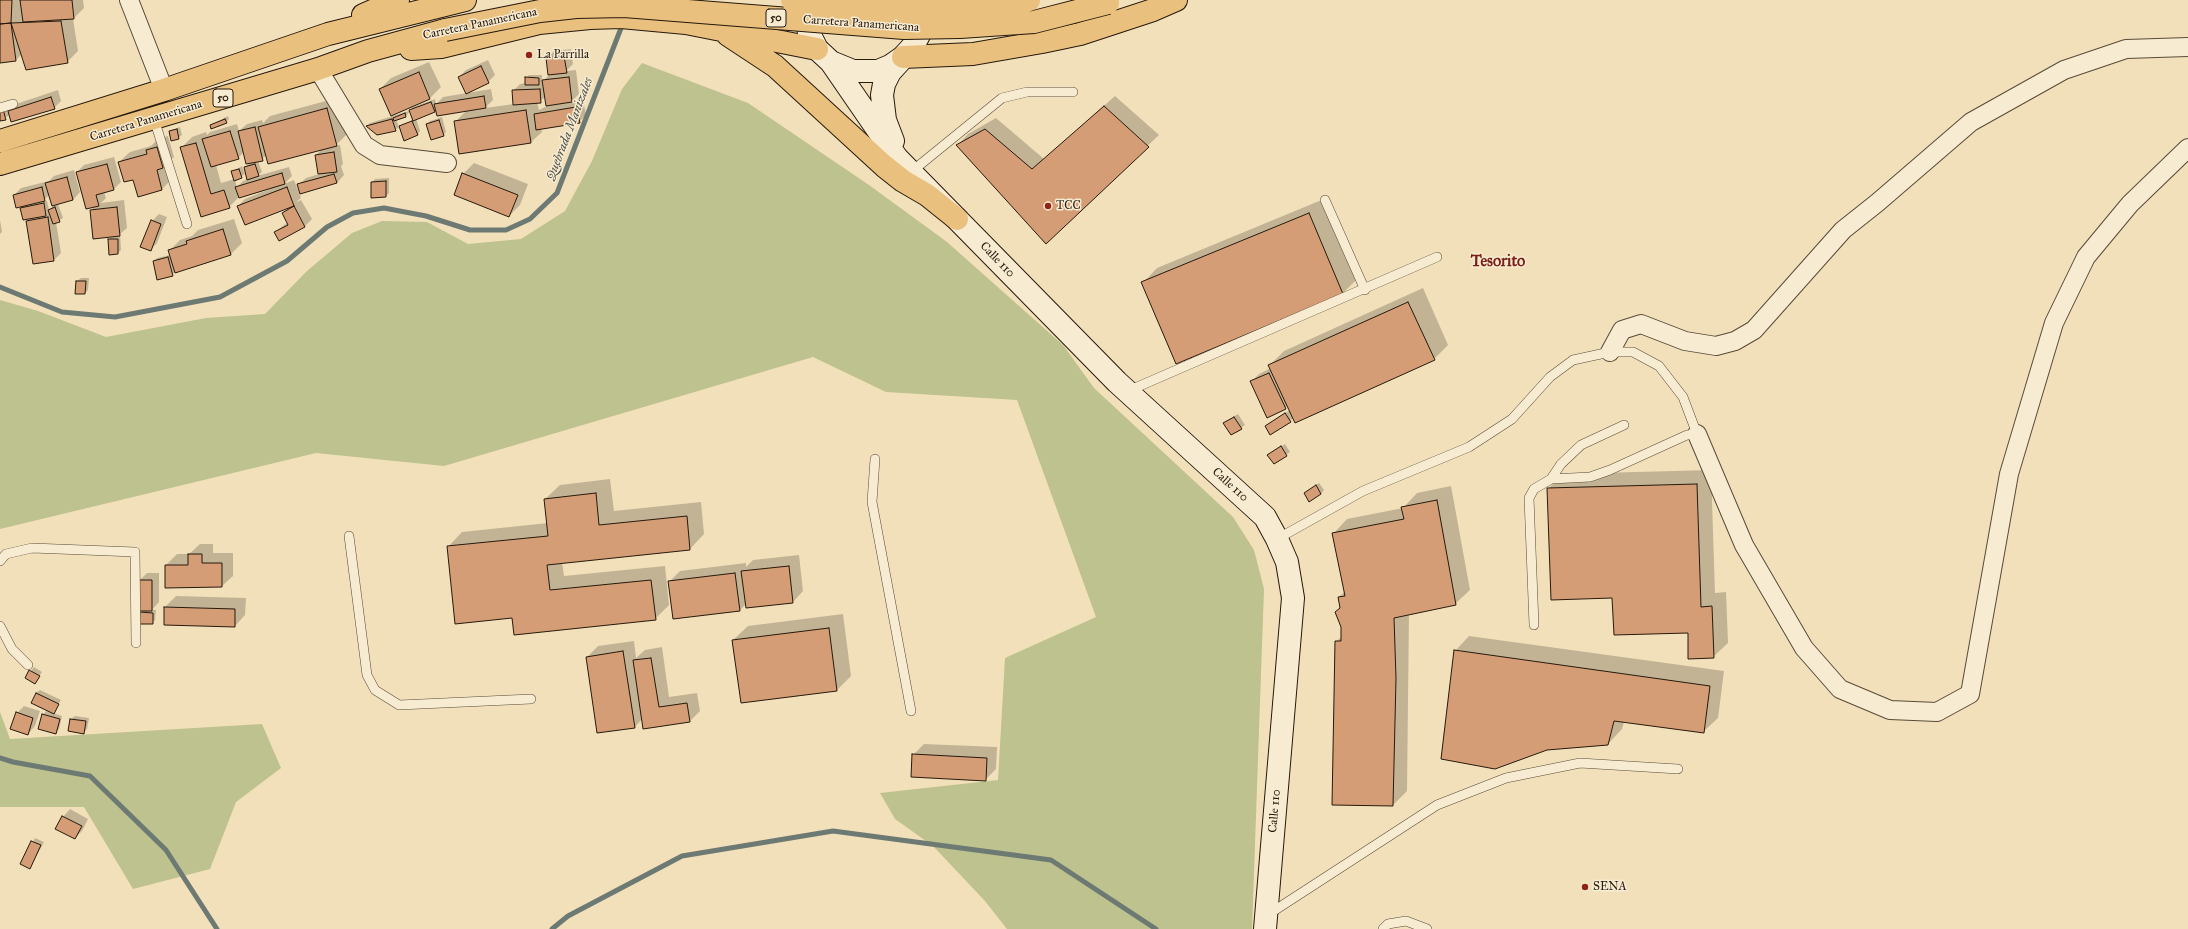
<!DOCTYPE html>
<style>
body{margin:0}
canvas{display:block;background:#f2e0ba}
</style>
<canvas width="2188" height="929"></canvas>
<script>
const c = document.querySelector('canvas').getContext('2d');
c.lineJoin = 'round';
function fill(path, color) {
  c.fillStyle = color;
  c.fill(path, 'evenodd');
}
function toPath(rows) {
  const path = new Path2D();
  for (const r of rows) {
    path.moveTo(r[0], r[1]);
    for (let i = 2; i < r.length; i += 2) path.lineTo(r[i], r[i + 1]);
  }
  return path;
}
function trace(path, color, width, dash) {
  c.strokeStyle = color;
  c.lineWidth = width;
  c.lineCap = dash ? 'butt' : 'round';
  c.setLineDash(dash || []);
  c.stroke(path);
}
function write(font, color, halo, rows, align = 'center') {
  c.font = font + ' "IM FELL Great Primer",serif';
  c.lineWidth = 3;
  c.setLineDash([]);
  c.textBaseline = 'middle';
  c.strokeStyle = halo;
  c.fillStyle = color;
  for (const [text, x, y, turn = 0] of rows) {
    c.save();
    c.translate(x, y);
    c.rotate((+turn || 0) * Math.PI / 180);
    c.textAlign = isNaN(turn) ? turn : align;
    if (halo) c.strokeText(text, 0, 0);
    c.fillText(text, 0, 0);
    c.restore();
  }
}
fill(toPath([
 [642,63,748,103,869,185,947,242,1063,345,1094,388,1233,517,1254,550,1264,589,1252,929,1007,929,985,901,933,846,895,819,880,793,998,780,1005,658,1096,617,1017,400,886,392,813,357,444,466,316,453,0,529,0,300,38,311,106,337,206,318,265,314,307,271,352,233,382,221,427,222,468,244,521,239,565,211,592,161,622,89],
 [0,712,10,739,262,724,281,768,236,802,210,869,133,889,84,807,0,807]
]), '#bdc28e');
fill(toPath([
 [0,0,83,0,84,8,73,19,78,51,67,62,22,54,16,60,0,62],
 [571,49,573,64,566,71,576,70,579,94,571,102,583,100,586,115,579,122,541,128,542,132,531,142,460,153,455,122,467,110,436,110,416,118,420,131,417,135,400,127,413,120,410,111,406,116,396,119,399,127,395,130,367,126,370,123,409,111,413,107,435,99,436,104,443,97,491,89,493,100,485,108,514,104,513,91,520,84,526,83,526,78,529,75,542,75,542,82,549,75,547,58,554,51],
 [546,97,547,106,539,110,537,102],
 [488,60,495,75,488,82,459,77,466,70],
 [429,62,441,87,430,98,391,115,380,89,391,78],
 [58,90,61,101,54,108,10,115,0,120,0,106,16,104],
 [1115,96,1159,135,1046,242,958,145,968,134,996,118,1044,159],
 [337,98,347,134,335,146,340,145,343,164,341,166,344,175,337,183,298,185,306,178,319,174,316,155,322,149,267,155,258,161,262,172,257,176,289,167,292,176,284,184,294,180,301,198,296,202,301,200,312,219,305,226,279,240,275,232,288,222,283,213,290,206,238,206,245,199,270,189,270,188,239,197,229,207,202,215,182,147,192,137,206,132,207,135,210,132,237,124,239,131,247,124,262,120,263,123,270,116],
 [244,152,250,163,245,167,248,179,243,181,237,187,235,180,245,174,242,166,232,172,235,179,221,183,216,165,238,158],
 [228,116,229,119,226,122,211,125],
 [442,117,446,132,443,135,427,124,430,121],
 [180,127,182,135,178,138,170,131],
 [168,136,174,157,168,162,173,178,162,189,138,196,133,178,119,162,130,152,151,146,158,139],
 [114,157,121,182,113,190,104,192,106,198,101,203,124,200,127,228,120,234,121,250,117,254,109,239,112,236,91,210,95,206,77,172,84,165],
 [474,163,528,184,520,205,509,216,463,174],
 [74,170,80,192,73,200,58,204,63,218,56,222,61,253,54,260,34,263,27,221,30,218,21,208,25,204,14,195,21,188,49,181,54,176],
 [50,194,53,206,49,210,47,201,43,201],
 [389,178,389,193,386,196,372,182,375,179],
 [1324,199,1357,279,1343,293,1143,283,1157,268],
 [159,214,167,217,157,243,150,250,152,221],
 [234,219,242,243,231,254,175,271,172,275,154,261,157,258,170,255,169,251,180,240,192,236,198,230],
 [0,220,2,232,0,234],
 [81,278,89,278,88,290,85,293,77,281],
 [1423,288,1448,345,1434,359,1294,418,1271,433,1266,426,1290,410,1288,406,1285,408,1252,381,1259,374,1271,368,1270,365,1284,351],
 [1238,414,1245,425,1232,434,1228,420],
 [1285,444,1290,452,1274,463,1269,455],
 [1711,470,1715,593,1726,592,1728,643,1713,657,1689,632,1613,597,1548,489,1562,474],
 [610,479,614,511,701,502,704,534,690,549,562,562,564,576,665,566,669,605,655,619,513,617,448,547,462,532,548,523,545,499,560,485],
 [1319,483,1324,490,1321,494,1305,493],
 [1451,486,1470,590,1455,604,1409,614,1407,791,1393,805,1336,642,1342,636,1339,597,1345,591,1333,534,1347,519,1403,508,1417,493],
 [200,544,213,544,213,553,233,553,233,576,222,586,166,587,166,565,177,554,189,554],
 [799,555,803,591,793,602,746,604,740,610,669,582,680,571,746,563,746,567,753,560],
 [147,573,159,573,159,602,152,610,156,610,155,620,152,623,141,613,144,610,140,580],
 [176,596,246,598,245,615,235,626,165,624,165,607],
 [843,614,851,676,837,690,733,640,748,626],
 [1469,636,1724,671,1718,718,1703,732,1624,722,1622,729,1608,744,1455,651],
 [634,641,636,658,645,650,662,647,669,697,697,693,700,711,689,722,642,719,635,727,587,657,598,646],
 [34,667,42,672,35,683,26,678],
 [40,690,61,700,53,713,62,716,59,729,55,733,43,715,46,711,52,713,36,693],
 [24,706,40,711,35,726,28,734,17,713],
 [75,716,89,718,87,729,84,732,69,730,71,719],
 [924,744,997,747,996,769,985,780,913,755],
 [70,809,88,819,82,831,75,838,63,817],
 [35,838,44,842,30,868,22,863]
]), '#0003');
trace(toPath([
 [0,287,62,312,115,317,220,297,287,261,327,227,353,213,384,208,426,216,470,230,506,230,530,219,557,193,623,23],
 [0,758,13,762,90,776,166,850,217,929],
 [552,929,568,916,682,856,833,831,1051,860,1156,929]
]), '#6d7a73', 5);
const building = toPath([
 [0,0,12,0,11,23,0,24,0,0],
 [20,0,72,0,74,19,23,22,20,0],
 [61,21,68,63,26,70,11,23,61,21],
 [11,23,16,61,0,63,0,24,11,23],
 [564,56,567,73,548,75,546,58,564,56],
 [481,66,489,83,466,94,458,77,481,66],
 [419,72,430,99,391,116,379,89,419,72],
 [525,77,539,78,539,85,525,85,525,77],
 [569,77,572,102,546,106,542,80,569,77],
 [540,89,541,103,513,105,512,90,540,89],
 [484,96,486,108,437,116,434,104,484,96],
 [51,97,55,109,11,122,8,111,51,97],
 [431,102,435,112,413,121,409,110,431,102],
 [1104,106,1149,147,1046,244,956,145,985,129,1032,169,1104,106],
 [576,107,580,123,536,130,534,114,576,107],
 [327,108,337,146,268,164,258,127,327,108],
 [3,109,6,120,0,121,0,110,3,109],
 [526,110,531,143,459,154,454,121,526,110],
 [405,113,406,117,394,121,393,118,405,113],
 [225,119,227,123,211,129,210,125,225,119],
 [392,119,396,131,377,135,366,126,392,119],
 [439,120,444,136,431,140,426,124,439,120],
 [412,121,418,135,404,141,399,126,412,121],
 [255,127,263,161,246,164,238,131,255,127],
 [177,129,179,139,171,141,169,131,177,129],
 [230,131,239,159,211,167,202,139,230,131],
 [196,143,211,194,224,190,230,208,201,217,180,147,196,143],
 [157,147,163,168,157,170,162,190,138,197,133,180,124,182,118,162,147,154,146,150,157,147],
 [334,152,337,172,318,174,315,155,334,152],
 [107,164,114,190,96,195,99,206,86,209,76,172,107,164],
 [255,164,259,176,247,180,244,167,255,164],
 [239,169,242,178,234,181,231,171,239,169],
 [282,173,285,184,239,198,235,187,282,173],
 [462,173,518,195,509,217,454,195,462,173],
 [334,174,337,183,300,194,297,184,334,174],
 [67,177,73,200,52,206,45,183,67,177],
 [386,181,386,197,371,198,371,182,386,181],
 [42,187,45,201,16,208,13,195,42,187],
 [287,187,294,206,245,225,237,206,287,187],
 [44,203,46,216,23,220,20,208,44,203],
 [294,206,305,227,279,241,274,232,288,225,282,213,294,206],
 [55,207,60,222,53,224,48,210,55,207],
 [117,207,120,236,93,239,90,210,117,207],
 [1309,213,1343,294,1176,364,1141,282,1309,213],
 [48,217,54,261,33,264,26,221,48,217],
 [151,220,161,224,151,251,140,247,151,220],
 [223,229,231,255,175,273,168,250,187,244,186,241,223,229],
 [108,239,118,239,118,254,109,255,108,239],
 [168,257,173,276,157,280,153,261,168,257],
 [76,281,86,281,85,294,75,294,76,281],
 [1408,302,1435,360,1295,423,1268,365,1408,302],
 [1269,373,1286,409,1267,418,1250,381,1269,373],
 [1285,413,1291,422,1270,435,1265,426,1285,413],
 [1234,417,1242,429,1231,435,1223,423,1234,417],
 [1281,446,1287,456,1274,464,1267,455,1281,446],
 [1697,484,1701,607,1712,606,1714,658,1688,659,1688,633,1614,635,1612,598,1551,600,1547,488,1697,484],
 [1316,485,1321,494,1309,502,1304,493,1316,485],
 [596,493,599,525,687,516,690,550,547,565,550,590,651,580,656,620,514,635,512,618,455,624,447,546,548,536,544,499,596,493],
 [1437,500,1456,605,1394,618,1396,678,1393,806,1332,805,1335,641,1341,641,1341,627,1335,612,1340,608,1338,597,1345,596,1332,533,1404,519,1401,507,1437,500],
 [188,554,202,554,202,563,222,563,222,587,165,588,165,565,188,565,188,554],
 [789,566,793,603,746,608,741,571,789,566],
 [735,573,740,611,673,619,668,581,735,573],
 [139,580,152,580,152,611,139,611,139,580],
 [164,607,235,609,235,627,164,625,164,607],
 [140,612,153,613,153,624,139,624,140,612],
 [829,628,837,691,741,703,732,640,829,628],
 [1454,650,1710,686,1704,733,1614,721,1608,745,1547,750,1495,769,1441,759,1454,650],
 [623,651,635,728,597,733,586,657,623,651],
 [651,658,659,707,687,703,690,722,643,729,633,660,651,658],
 [29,670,40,676,35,684,25,678,29,670],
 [36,693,59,704,54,714,31,703,36,693],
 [16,712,33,718,28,735,10,729,16,712],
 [42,714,60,719,56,734,38,729,42,714],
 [70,719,86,721,84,734,68,731,70,719],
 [912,754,987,758,986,781,911,777,912,754],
 [62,816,82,826,75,839,55,829,62,816],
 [31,841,41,845,30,869,20,864,31,841]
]);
fill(building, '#d49d75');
trace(building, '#26190c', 1);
const service = toPath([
 [0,108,13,104],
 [154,119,187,224],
 [911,172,1002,98,1027,92,1073,92],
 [1325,200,1365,290],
 [1128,391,1437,257],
 [875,459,872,502,911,711],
 [1551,479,1561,464,1581,445,1624,425],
 [349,536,367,675,375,690,399,705,531,699],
 [1277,539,1363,491,1469,447,1512,419,1550,377,1573,360,1610,352,1633,352,1659,366,1683,397,1697,434,1687,435,1610,470,1590,477,1551,479,1534,489,1529,498,1534,625],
 [0,561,6,554,32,548,135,552,136,643],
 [0,626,12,649,28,665],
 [1269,914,1437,805,1506,778,1580,763,1678,769],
 [1383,929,1388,924,1406,921,1427,929]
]);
const minor = toPath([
 [129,0,164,90],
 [318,69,364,145,380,155,447,163],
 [1610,352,1622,330,1641,324,1685,341,1716,346,1735,341,1754,330,1843,230,1877,203,1971,122,2064,70,2126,49,2188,47],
 [1697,434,1744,545,1804,648,1840,689,1890,710,1937,712,1970,694,2009,474,2054,323,2086,257,2130,204,2188,148]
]);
const secondary = toPath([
 [807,1,806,16,809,33,817,49,831,62,853,71,878,71,890,66,903,57,913,46,920,33,922,11],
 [831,62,897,158,1117,382,1265,517,1277,539,1287,562,1293,598,1265,929],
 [893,141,885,120,882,95,884,84,890,72,900,61]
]);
const trunk = toPath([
 [363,15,398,0],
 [728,35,775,66,884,166,903,181,927,195,957,219],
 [411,49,441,47,539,23,590,18,621,17,686,23,817,49],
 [903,57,973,54,1042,42,1080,34,1153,10,1176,0],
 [0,141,164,90,328,34,465,0],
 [0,164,318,69,368,51,445,30]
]);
trace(service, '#594b38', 10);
trace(minor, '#594b38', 20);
trace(secondary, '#26190c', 24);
trace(trunk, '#26190c', 24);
trace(service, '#f7ebd2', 9);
trace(minor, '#f7ebd2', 18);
trace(secondary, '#f7ebd2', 22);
trace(trunk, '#e9c07d', 22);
const trunkBridge = toPath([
 [792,0,882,8,939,9,989,6,1029,0],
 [445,30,540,11,576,7,624,6,904,28,960,27,1034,22,1108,3]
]);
trace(trunkBridge, '#26190c', 24, []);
trace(trunkBridge, '#e9c07d', 22);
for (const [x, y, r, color] of [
 [529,55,4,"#8f2418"],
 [1048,206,4,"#8f2418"],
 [1585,887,4,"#8f2418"]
]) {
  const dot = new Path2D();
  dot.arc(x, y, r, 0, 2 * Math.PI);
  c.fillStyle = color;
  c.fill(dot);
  trace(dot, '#f7ebd2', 1.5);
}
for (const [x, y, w] of [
 [776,18,20],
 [223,98,20]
]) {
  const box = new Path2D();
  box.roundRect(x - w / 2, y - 9, w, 18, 3);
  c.fillStyle = '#f7ebd2';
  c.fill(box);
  trace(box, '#26190c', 1);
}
write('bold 11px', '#26190c', null, [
 ["50",776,18],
 ["50",223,98]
]);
write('12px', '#26190c', '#f7ebd2', [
 ["Carretera Panamericana",480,24,-12],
 ["Carretera Panamericana",861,24,4],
 ["Carretera Panamericana",146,121,-17],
 ["Calle 110",997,260,46],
 ["Calle 110",1230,485,42],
 ["Calle 110",1275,811,-85]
]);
write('12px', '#26190c', '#f7ebd2', [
 ["La Parrilla",537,55],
 ["TCC",1056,206],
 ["SENA",1593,887]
], 'left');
write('italic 13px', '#505248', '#f7ebd2', [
 ["Quebrada Manizales",570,129,-69]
]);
write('bold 16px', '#7a1f14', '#f7ebd2', [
 ["Tesorito",1498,262]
]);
</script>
